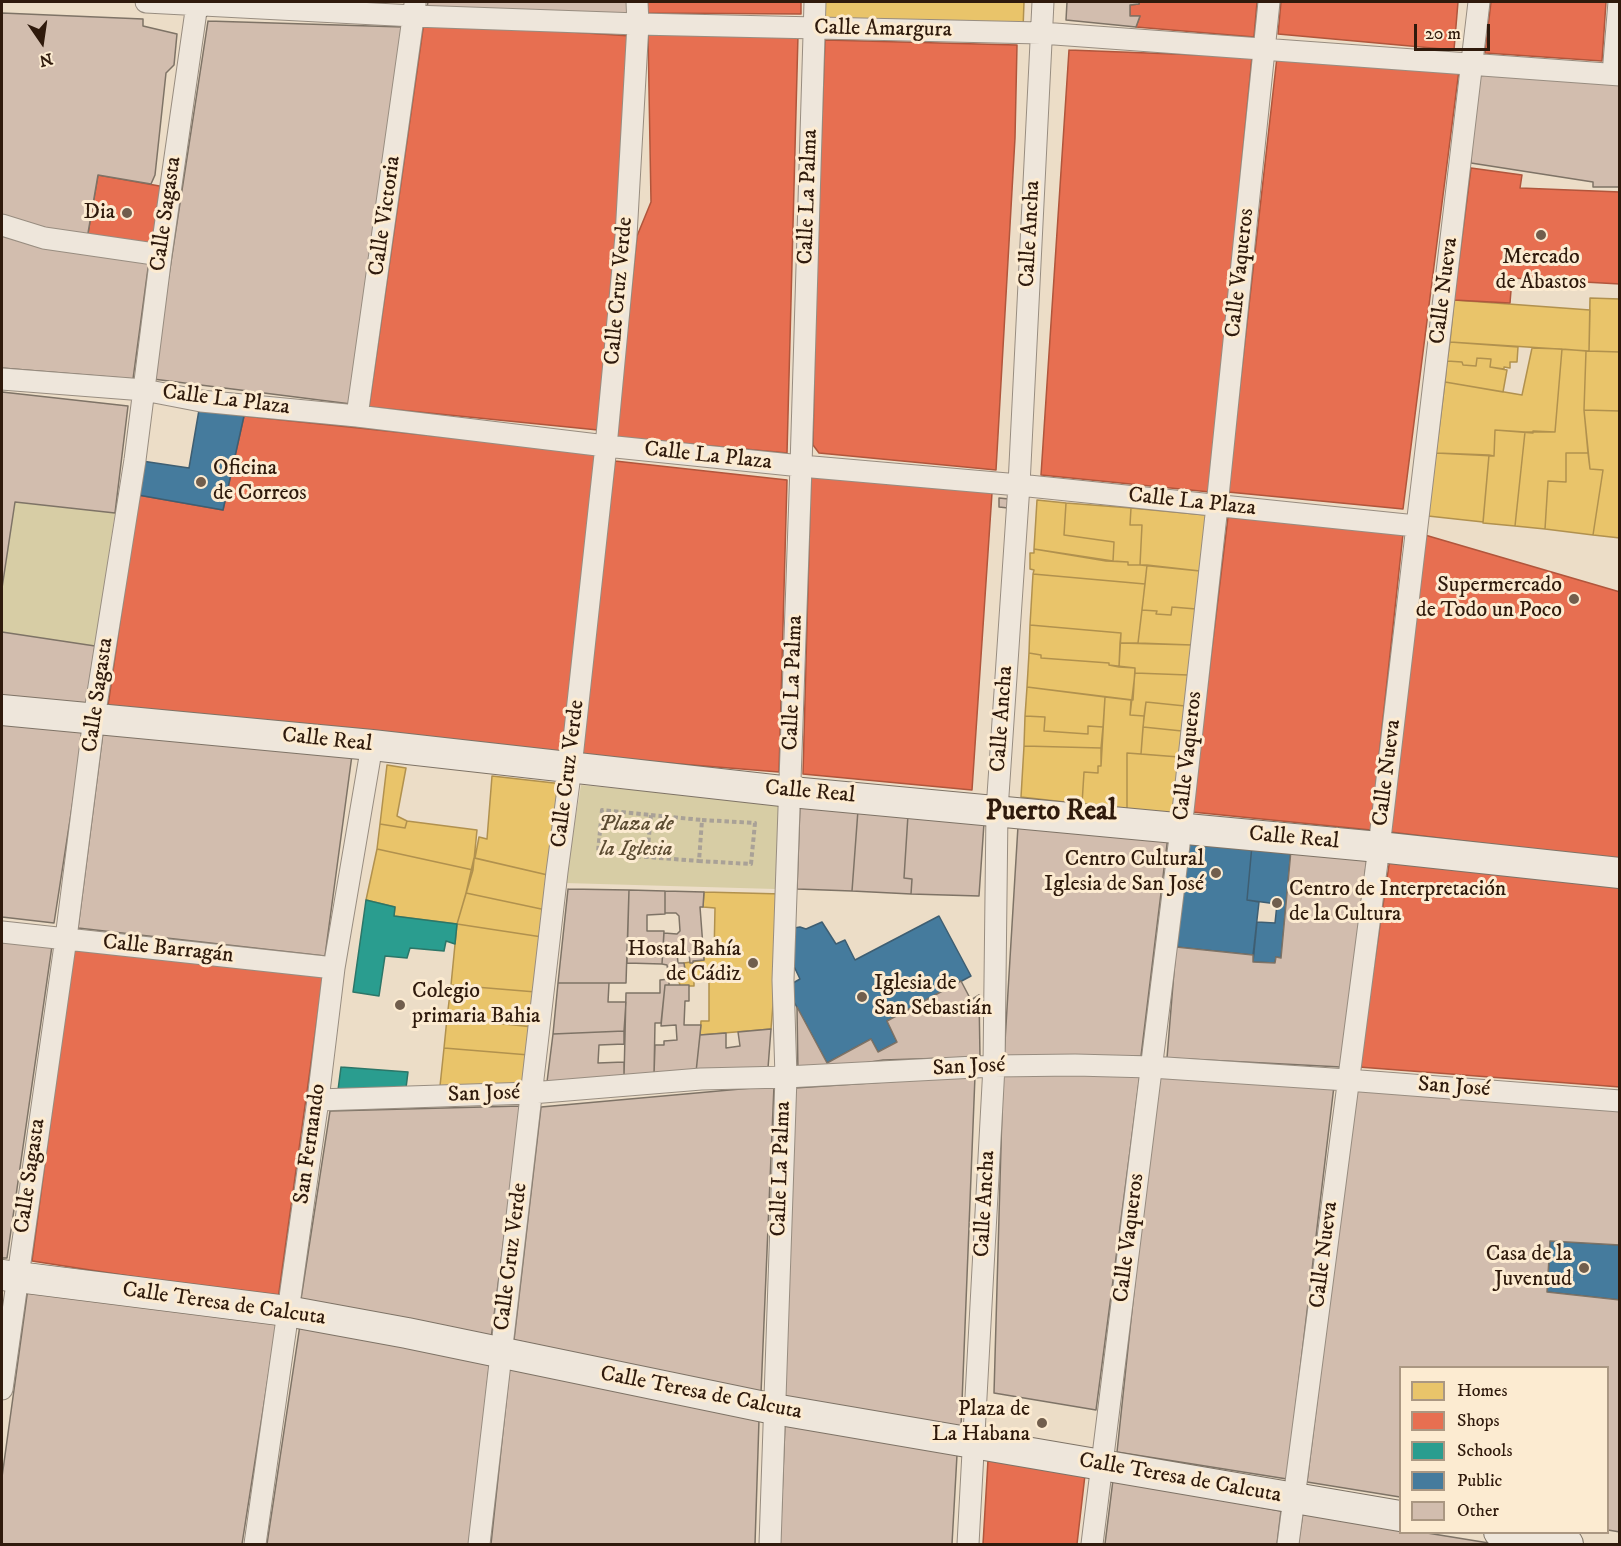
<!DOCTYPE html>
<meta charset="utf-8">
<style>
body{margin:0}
#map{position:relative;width:1621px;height:1546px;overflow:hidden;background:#ecddc7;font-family:"IM FELL DW Pica",serif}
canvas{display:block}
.frame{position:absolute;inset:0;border:3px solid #2f1a0c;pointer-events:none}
.legend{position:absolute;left:1399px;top:1366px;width:210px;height:168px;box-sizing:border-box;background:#fcebd1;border:2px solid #aa9782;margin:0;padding:8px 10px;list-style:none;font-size:18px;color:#2f1a0c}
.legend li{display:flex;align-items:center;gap:12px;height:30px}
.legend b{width:30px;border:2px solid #aa9782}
.north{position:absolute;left:12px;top:12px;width:60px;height:60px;-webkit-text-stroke:4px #fcebd1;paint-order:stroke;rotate:167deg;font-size:16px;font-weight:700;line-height:24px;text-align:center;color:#2f1a0c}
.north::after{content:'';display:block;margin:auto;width:21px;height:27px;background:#2f1a0c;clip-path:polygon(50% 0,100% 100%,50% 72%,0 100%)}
.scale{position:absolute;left:1414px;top:24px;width:76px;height:27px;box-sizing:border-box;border:3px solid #2f1a0c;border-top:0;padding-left:8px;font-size:18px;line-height:21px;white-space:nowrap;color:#2f1a0c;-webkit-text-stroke:4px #fcebd1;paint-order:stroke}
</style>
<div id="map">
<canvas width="1621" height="1546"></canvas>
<div class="frame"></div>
<ul class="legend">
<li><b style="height:16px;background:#e9c46a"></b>Homes</li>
<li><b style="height:16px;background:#e76f51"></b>Shops</li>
<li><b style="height:16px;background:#2a9d8f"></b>Schools</li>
<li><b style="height:16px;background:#457b9d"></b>Public</li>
<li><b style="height:16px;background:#d2bdae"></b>Other</li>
</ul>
<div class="north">N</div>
<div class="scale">20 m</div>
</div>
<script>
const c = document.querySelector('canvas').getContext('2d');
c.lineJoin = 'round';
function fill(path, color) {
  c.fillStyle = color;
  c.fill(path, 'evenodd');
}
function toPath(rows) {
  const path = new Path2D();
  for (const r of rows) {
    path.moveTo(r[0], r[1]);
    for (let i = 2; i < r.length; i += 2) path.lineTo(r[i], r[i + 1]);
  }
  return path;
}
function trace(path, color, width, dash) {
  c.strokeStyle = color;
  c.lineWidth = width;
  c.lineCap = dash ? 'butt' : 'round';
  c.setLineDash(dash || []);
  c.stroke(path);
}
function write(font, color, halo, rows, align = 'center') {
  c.font = font + ' "IM FELL DW Pica",serif';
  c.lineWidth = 6;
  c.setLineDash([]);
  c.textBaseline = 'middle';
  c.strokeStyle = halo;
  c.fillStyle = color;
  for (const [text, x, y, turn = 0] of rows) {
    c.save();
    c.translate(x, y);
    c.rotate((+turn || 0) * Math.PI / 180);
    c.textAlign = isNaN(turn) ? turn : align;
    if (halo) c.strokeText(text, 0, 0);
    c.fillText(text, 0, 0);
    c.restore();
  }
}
fill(toPath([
 [15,502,115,513,95,646,2,632,2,588],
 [581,785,779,804,775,889,565,883]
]), '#d7cda5');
const homes = toPath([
 [825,2,1024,2,1023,29,825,23,825,2],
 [1590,298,1620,299,1620,352,1589,351,1590,298],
 [1454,300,1590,310,1589,351,1450,342,1454,300],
 [1450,342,1518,347,1517,362,1510,362,1510,368,1504,367,1504,369,1490,367,1491,359,1477,358,1476,366,1463,365,1462,362,1447,361,1450,342],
 [1532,348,1562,349,1555,432,1533,431,1533,433,1495,430,1494,456,1436,453,1445,382,1522,395,1532,348],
 [1562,349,1586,351,1584,410,1588,453,1566,453,1566,482,1548,481,1545,529,1515,526,1525,432,1555,432,1562,349],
 [1586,351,1620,352,1620,411,1584,410,1586,351],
 [1477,358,1491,359,1490,367,1507,370,1503,392,1445,382,1447,361,1462,362,1463,365,1476,366,1477,358],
 [1584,410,1620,411,1620,538,1593,535,1603,470,1590,469,1584,410],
 [1495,430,1525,432,1515,526,1483,523,1489,455,1494,456,1495,430],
 [1436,453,1489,455,1483,522,1428,516,1436,453],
 [1566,453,1588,453,1590,469,1603,470,1593,535,1545,529,1548,481,1566,482,1566,453],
 [1037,500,1066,503,1064,535,1114,542,1113,561,1034,549,1037,500],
 [1066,503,1131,508,1130,525,1142,525,1140,565,1128,565,1128,562,1113,561,1114,542,1064,535,1066,503],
 [1131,508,1206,515,1200,571,1140,565,1142,525,1130,525,1131,508],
 [1034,549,1106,561,1128,562,1128,565,1147,565,1145,584,1033,574,1034,570,1030,569,1030,553,1034,553,1034,549],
 [1147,565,1200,571,1196,609,1172,607,1171,615,1156,614,1157,611,1142,610,1147,565],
 [1033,574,1145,584,1138,643,1120,643,1121,633,1030,625,1033,574],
 [1172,607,1196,609,1192,645,1138,643,1142,610,1157,611,1156,614,1171,615,1172,607],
 [1030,625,1121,633,1119,667,1109,665,1109,663,1041,658,1041,655,1029,653,1030,625],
 [1120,643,1192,645,1188,675,1135,673,1135,668,1119,667,1120,643],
 [1029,653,1041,655,1041,658,1109,663,1109,665,1135,668,1133,700,1027,687,1029,653],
 [1135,673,1188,675,1185,706,1146,702,1144,716,1130,715,1135,673],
 [1027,687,1105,697,1103,727,1088,726,1088,734,1044,731,1045,717,1025,716,1027,687],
 [1105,697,1131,700,1130,715,1144,716,1141,754,1127,753,1127,809,1082,804,1084,772,1098,773,1098,766,1101,766,1105,697],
 [1146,702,1185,706,1182,731,1143,727,1146,702],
 [1025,716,1045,717,1044,731,1088,734,1088,726,1103,727,1101,748,1024,746,1025,716],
 [1143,727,1182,731,1179,757,1141,754,1143,727],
 [1024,746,1101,748,1101,766,1098,766,1098,773,1084,772,1082,804,1021,797,1024,746],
 [1127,753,1179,757,1173,814,1127,809,1127,753],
 [387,765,406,768,397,816,407,821,405,828,380,824,387,765],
 [492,776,563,784,552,876,475,858,479,837,487,839,492,776],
 [407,821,477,830,473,870,377,849,380,824,405,828,407,821],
 [377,849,473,870,457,924,394,916,395,907,366,900,377,849],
 [474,858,552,876,546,910,466,893,474,858],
 [704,892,782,894,771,1029,700,1035,701,1021,709,1021,709,978,694,977,694,986,680,986,677,971,685,970,684,963,704,960,704,956,714,956,715,908,703,907,704,892],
 [466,893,546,910,542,937,457,924,466,893],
 [457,924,542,937,536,992,451,985,457,924],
 [451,985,536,992,533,1027,447,1018,451,985],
 [447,1018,533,1027,529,1055,444,1048,447,1018],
 [444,1048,529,1055,526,1085,440,1086,444,1048]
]);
fill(homes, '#e9c46a');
trace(homes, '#b1914e', 1.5);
const shops = toPath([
 [644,2,801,2,801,14,645,13,644,2],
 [1139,2,1257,2,1254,37,1136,27,1140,16,1130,16,1130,5,1139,4,1139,2],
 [1281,2,1458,2,1454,50,1278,34,1281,2],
 [1491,2,1606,2,1602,61,1485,53,1491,2],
 [424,22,630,36,616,233,598,430,369,407,424,22],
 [648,33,798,35,787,453,616,437,637,236,651,202,648,33],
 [825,40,1017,45,1015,138,996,470,819,453,813,445,816,281,825,40],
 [1069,50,1252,57,1210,492,1041,475,1069,50],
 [1277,57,1459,70,1403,509,1228,492,1277,57],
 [1471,168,1522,175,1520,188,1620,192,1620,284,1512,278,1510,303,1454,300,1471,168],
 [98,175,165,187,157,250,87,239,98,175],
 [244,416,597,453,562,753,108,706,138,495,223,510,244,416],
 [615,461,787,480,779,772,580,756,615,461],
 [811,473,992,493,972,790,803,774,811,473],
 [1228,517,1403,534,1371,830,1192,812,1228,517],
 [1425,535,1620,592,1620,860,1390,832,1425,535],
 [1390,858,1620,884,1620,1087,1359,1067,1390,858],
 [73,950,323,977,278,1299,32,1261,73,950],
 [988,1460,1085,1475,1077,1544,983,1544,988,1460]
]);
fill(shops, '#e76f51');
trace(shops, '#b0563c', 1.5);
const schools = toPath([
 [366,900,395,907,394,916,457,924,455,944,446,941,444,951,410,948,407,958,385,956,379,996,353,992,366,900],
 [341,1067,408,1072,406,1088,338,1090,341,1067]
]);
fill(schools, '#2a9d8f');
trace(schools, '#2c7668', 1.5);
const public = toPath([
 [199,410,244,416,223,510,138,495,142,461,189,468,199,410],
 [1186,839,1252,845,1247,900,1259,902,1253,955,1176,947,1186,839],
 [1252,845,1291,850,1281,958,1276,957,1275,963,1253,962,1257,922,1275,923,1277,904,1247,900,1252,845],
 [939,916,971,976,887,1021,897,1042,878,1052,871,1039,827,1063,786,987,800,979,790,958,794,928,800,927,806,929,822,922,836,944,845,940,855,960,939,916],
 [1550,1241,1620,1245,1620,1300,1547,1292,1550,1241]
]);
fill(public, '#457b9d');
trace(public, '#3e5e72', 1.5);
const building = toPath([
 [428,2,627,2,628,15,427,7,428,2],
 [1067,2,1139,2,1139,4,1130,5,1130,16,1140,16,1136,27,1066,20,1067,2],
 [2,13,143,19,143,26,177,34,174,65,166,73,155,175,151,184,98,175,87,239,2,218,2,13],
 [208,21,403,27,351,404,153,379,208,21],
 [1475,70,1620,80,1620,187,1593,187,1593,182,1471,163,1475,70],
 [2,232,149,261,133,379,2,368,2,232],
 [2,392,128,406,115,513,15,502,2,588,2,392],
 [999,498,1009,499,1008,508,999,507,999,498],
 [2,632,95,646,86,705,2,696,2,632],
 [2,721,84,730,54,923,2,917,2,721],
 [103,732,352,755,325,956,78,928,103,732],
 [800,805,858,810,852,891,797,889,800,805],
 [858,810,908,815,904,878,912,879,911,894,852,891,858,810],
 [908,815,984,823,979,896,911,894,912,879,904,878,908,815],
 [1018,826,1168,836,1141,1056,1004,1058,1018,826],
 [1291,850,1367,858,1341,1067,1167,1058,1176,947,1253,955,1253,962,1275,963,1276,957,1281,958,1291,850],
 [568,889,629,890,626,983,558,983,568,889],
 [629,890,665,891,665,914,647,915,647,931,664,931,662,964,627,963,629,890],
 [665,891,704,892,703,907,700,907,704,960,693,961,693,963,690,963,689,952,677,953,678,963,684,963,685,970,677,971,678,978,669,979,667,965,662,964,664,933,677,934,680,931,679,916,676,913,665,913,665,891],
 [2,941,52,946,7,1258,2,1258,2,941],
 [669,979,669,985,665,985,661,1023,655,1023,654,1075,624,1077,626,993,660,993,660,980,669,979],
 [961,981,971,1000,979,995,980,1057,883,1060,798,1074,797,1007,827,1063,871,1039,878,1052,897,1042,887,1021,961,981],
 [558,983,609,983,608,1002,626,1002,624,1031,553,1034,558,983],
 [665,985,689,985,689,1001,685,1001,684,1025,701,1025,696,1072,654,1075,655,1045,664,1045,664,1041,677,1040,676,1025,661,1026,665,985],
 [771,1029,768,1068,696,1072,700,1035,726,1033,726,1048,740,1046,738,1032,771,1029],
 [624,1031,624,1044,599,1045,598,1063,624,1062,624,1077,547,1082,553,1034,624,1031],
 [1157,1074,1334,1086,1287,1479,1117,1452,1157,1074],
 [1003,1075,1140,1075,1096,1410,994,1393,1003,1075],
 [975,1076,961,1427,784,1396,795,1088,975,1076],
 [774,1086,761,1393,514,1340,541,1107,774,1086],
 [1356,1087,1620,1106,1620,1245,1550,1241,1547,1292,1620,1300,1620,1532,1608,1530,1608,1368,1400,1368,1400,1497,1307,1482,1356,1087],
 [521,1106,491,1339,301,1299,330,1111,521,1106],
 [28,1288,277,1321,242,1544,2,1544,2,1477,28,1288],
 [300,1325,490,1359,470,1544,267,1544,300,1325],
 [510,1365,759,1420,755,1544,491,1544,510,1365],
 [785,1424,957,1455,952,1544,780,1544,785,1424],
 [1113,1480,1281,1511,1277,1544,1105,1544,1113,1480],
 [1303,1513,1400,1529,1400,1532,1421,1532,1495,1544,1298,1544,1303,1513]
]);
fill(building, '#d2bdae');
trace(building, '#7e7366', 1.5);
const street = toPath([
 [146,2,414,16,638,24,1041,33,1620,75],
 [1613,74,1619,2],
 [2,225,44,238,161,255],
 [2,379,144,390,201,401,357,416,606,446,801,466,1019,485,1416,526],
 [357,416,415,4],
 [2,932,334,968],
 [318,1100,531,1093,701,1079,786,1077,994,1066,1075,1065,1151,1067,1347,1080,1620,1101],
 [2,1389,66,938,94,718,135,460,161,255,197,4],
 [255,1544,318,1100,334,968,372,745],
 [479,1544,557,872,571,767,606,446,626,236,638,24,637,2],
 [770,1544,786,1077,783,980,801,466,815,2],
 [968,1544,994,1066,997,810,1019,485,1043,2],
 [1092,1544,1181,829,1217,506,1269,2],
 [1288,1544,1379,847,1479,2]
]);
const secondary = toPath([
 [197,4,198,2],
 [2,710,372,745,791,792,1379,847,1620,873],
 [2,1275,287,1311,407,1333,774,1409,1400,1516],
 [1499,1532,1568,1544]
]);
trace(street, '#988d80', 23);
trace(secondary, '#7e7366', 32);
trace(toPath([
 [651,815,702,820],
 [702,820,755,823,751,864,699,861,702,820],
 [647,857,651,815,602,810,598,852,647,857,699,861]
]), '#a9a197', 4, [4.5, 3]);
trace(street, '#eee6db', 21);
trace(secondary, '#eee6db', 30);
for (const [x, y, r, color] of [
 [127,213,6,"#715e4d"],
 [1541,235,6,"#715e4d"],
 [201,482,6,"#715e4d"],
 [1574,599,6,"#715e4d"],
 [1216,873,6,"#715e4d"],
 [1277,903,6,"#715e4d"],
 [753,963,6,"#715e4d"],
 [862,997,6,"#715e4d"],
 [400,1005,6,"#715e4d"],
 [1584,1268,6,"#715e4d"],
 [1042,1423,6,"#715e4d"]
]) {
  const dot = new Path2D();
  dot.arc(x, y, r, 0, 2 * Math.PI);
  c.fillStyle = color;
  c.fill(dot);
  trace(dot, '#fcebd1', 2);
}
write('22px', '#2f1a0c', '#fcebd1', [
 ["Calle Amargura",883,30,1],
 ["Calle La Palma",809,197,-88],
 ["Calle Sagasta",167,214,-82],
 ["Calle Victoria",386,216,-82],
 ["Calle Ancha",1031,234,-87],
 ["Calle Vaqueros",1241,273,-84],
 ["Calle Cruz Verde",620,291,-85],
 ["Calle Nueva",1445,291,-83],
 ["Calle La Plaza",226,401,7],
 ["Calle La Plaza",708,457,6],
 ["Calle La Plaza",1192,503,6],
 ["Calle La Palma",794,683,-88],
 ["Calle Sagasta",99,695,-82],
 ["Calle Ancha",1003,719,-86],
 ["Calle Real",327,741,6],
 ["Calle Vaqueros",1189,756,-84],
 ["Calle Nueva",1388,773,-83],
 ["Calle Cruz Verde",569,774,-83],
 ["Calle Real",810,793,5],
 ["Calle Real",1294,839,5],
 ["Calle Barragán",168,950,6],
 ["San José",969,1068,-3],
 ["San José",1454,1088,4],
 ["San José",484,1095,-2],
 ["San Fernando",311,1144,-82],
 ["Calle La Palma",782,1169,-88],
 ["Calle Sagasta",31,1176,-82],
 ["Calle Ancha",986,1204,-87],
 ["Calle Vaqueros",1130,1238,-83],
 ["Calle Nueva",1325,1255,-83],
 ["Calle Cruz Verde",512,1257,-83],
 ["Calle Teresa de Calcuta",224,1305,8],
 ["Calle Teresa de Calcuta",701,1394,11],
 ["Calle Teresa de Calcuta",1180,1479,10]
]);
write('22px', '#2f1a0c', '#fcebd1', [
 ["Dia",115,213],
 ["Mercado",1541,258,"center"],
 ["de Abastos",1541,283,"center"],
 ["Oficina",213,469,"left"],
 ["de Correos",213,494,"left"],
 ["Supermercado",1562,586],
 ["de Todo un Poco",1562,611],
 ["Centro Cultural",1204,860],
 ["Iglesia de San José",1204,885],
 ["Centro de Interpretación",1289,890,"left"],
 ["de la Cultura",1289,915,"left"],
 ["Hostal Bahía",741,950],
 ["de Cádiz",741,975],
 ["Iglesia de",874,984,"left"],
 ["San Sebastián",874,1009,"left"],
 ["Colegio",412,992,"left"],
 ["primaria Bahia",412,1017,"left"],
 ["Casa de la",1572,1255],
 ["Juventud",1572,1280],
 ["Plaza de",1030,1410],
 ["La Habana",1030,1435]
], 'right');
write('italic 22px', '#5c4c32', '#fcebd1', [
 ["Plaza de",636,825],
 ["la Iglesia",636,850]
]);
write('bold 28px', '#2f1a0c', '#fcebd1', [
 ["Puerto Real",1051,813]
]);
</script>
